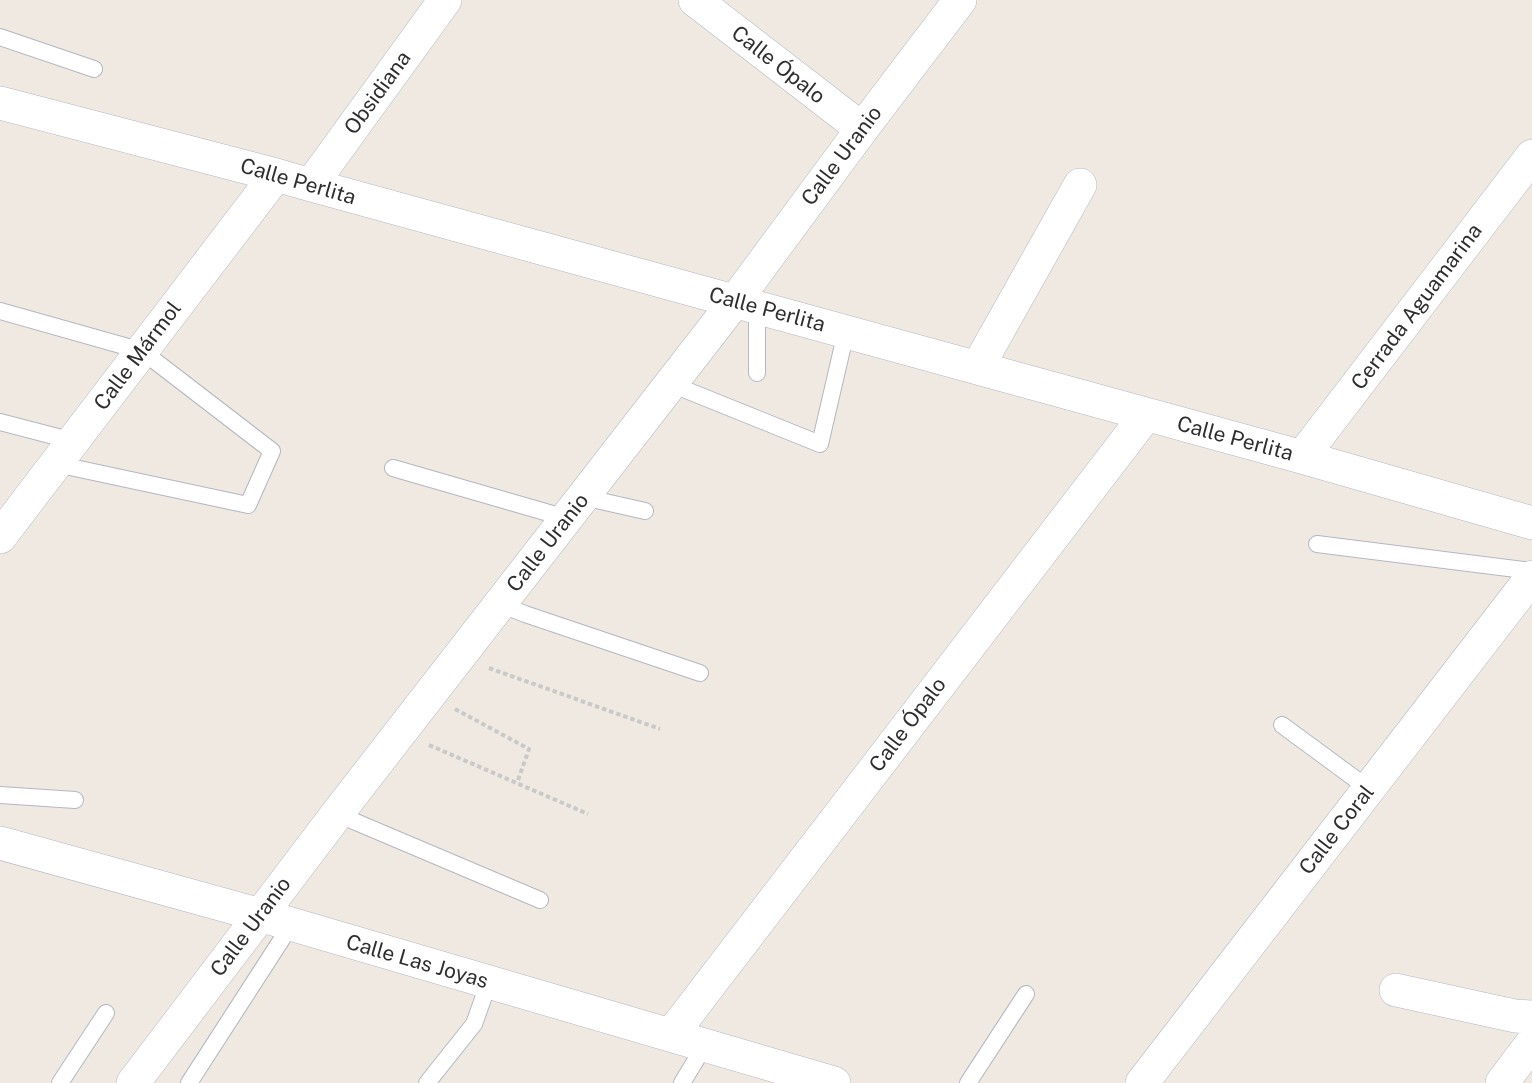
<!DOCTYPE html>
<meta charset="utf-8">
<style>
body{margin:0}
canvas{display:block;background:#efe9e1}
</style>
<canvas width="1532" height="1083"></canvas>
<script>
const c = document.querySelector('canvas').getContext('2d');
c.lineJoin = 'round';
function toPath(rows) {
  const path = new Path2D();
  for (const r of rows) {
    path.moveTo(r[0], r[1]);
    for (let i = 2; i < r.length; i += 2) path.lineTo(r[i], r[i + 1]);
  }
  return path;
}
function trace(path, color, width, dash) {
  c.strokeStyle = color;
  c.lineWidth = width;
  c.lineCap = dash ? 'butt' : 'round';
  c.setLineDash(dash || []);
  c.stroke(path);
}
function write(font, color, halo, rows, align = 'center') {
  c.font = font + ' "Public Sans",sans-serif';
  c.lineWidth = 4.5;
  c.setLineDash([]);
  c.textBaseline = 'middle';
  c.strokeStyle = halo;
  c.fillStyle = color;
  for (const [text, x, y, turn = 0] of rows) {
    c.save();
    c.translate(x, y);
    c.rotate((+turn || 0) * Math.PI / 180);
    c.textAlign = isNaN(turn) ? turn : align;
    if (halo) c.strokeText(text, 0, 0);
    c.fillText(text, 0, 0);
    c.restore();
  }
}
const lane = toPath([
 [0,37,94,69],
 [757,307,757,373],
 [0,311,142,351,272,451,248,505,56,464],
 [672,383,686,390,820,444,846,332],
 [0,422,73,441],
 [393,468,566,518],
 [583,497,645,511],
 [1317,544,1532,571],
 [500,604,525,614,700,673],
 [1282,725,1369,789],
 [0,795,75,800],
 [337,814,540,900],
 [60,1083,106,1013],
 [189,1083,291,925],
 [427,1083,474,1024,489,982],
 [682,1083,705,1045],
 [968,1083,1026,994]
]);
const street = toPath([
 [695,0,862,129],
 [0,103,276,175,311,185,1302,457,1532,523],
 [311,185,445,0],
 [981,369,985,354,1080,185],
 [1302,457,1532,156],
 [0,537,276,175],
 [0,843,260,915,834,1083],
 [1396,990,1515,1016,1532,1017],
 [671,1035,1146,415],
 [133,1083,337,814,735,301,862,129,960,0],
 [1142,1083,1532,577],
 [1502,1083,1532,1043]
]);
trace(lane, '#b4b7c1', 18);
trace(street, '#b4b7c1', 34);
trace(toPath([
 [489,668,660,729],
 [455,709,529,749,517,783],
 [429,745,588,814]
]), '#c9c9c9', 4, [4.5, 3]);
trace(lane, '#fff', 16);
trace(street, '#fff', 33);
write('21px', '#2e2e2e', '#fff', [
 ["Calle Ópalo",778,65,38],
 ["Obsidiana",378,93,-54],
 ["Calle Uranio",842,156,-53],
 ["Calle Perlita",298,182,16],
 ["Cerrada Aguamarina",1417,307,-53],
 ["Calle Perlita",767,310,15],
 ["Calle Mármol",138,356,-53],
 ["Calle Perlita",1235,439,15],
 ["Calle Uranio",548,543,-52],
 ["Calle Ópalo",908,725,-53],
 ["Calle Coral",1337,830,-52],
 ["Calle Uranio",251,927,-53],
 ["Calle Las Joyas",417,962,16]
]);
</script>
